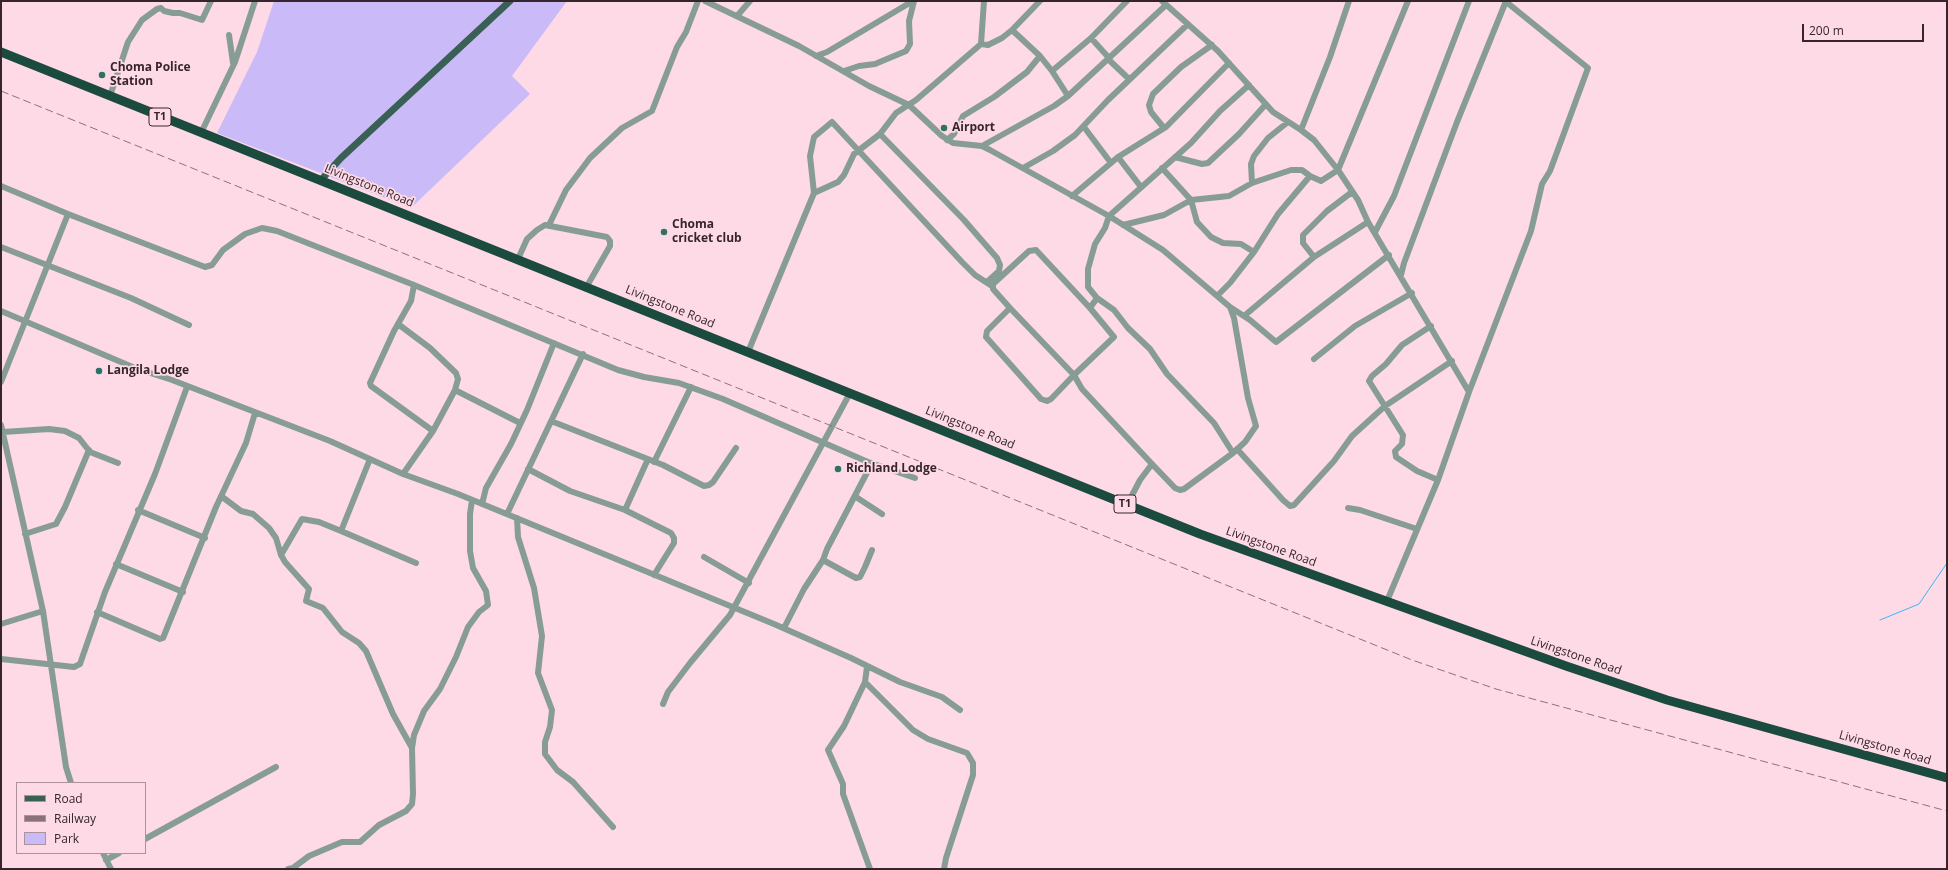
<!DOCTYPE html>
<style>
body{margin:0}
#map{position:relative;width:1948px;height:870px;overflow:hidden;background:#fedae6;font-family:"Open Sans",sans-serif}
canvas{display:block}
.frame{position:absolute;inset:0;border:2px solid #36262b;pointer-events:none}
.legend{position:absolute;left:16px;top:782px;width:130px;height:72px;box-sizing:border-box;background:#fedae6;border:1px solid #ae929b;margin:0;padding:5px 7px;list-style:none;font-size:12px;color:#36262b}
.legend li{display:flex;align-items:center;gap:8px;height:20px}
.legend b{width:20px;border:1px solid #ae929b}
.scale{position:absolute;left:1802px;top:24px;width:122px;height:18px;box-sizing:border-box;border:2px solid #36262b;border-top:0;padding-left:5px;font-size:12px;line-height:14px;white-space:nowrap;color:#36262b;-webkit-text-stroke:3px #fedae6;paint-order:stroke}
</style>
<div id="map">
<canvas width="1948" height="870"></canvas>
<div class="frame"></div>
<ul class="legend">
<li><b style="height:5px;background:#3a5f55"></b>Road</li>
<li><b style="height:5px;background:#8b727a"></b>Railway</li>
<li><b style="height:11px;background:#cabaf7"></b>Park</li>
</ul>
<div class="scale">200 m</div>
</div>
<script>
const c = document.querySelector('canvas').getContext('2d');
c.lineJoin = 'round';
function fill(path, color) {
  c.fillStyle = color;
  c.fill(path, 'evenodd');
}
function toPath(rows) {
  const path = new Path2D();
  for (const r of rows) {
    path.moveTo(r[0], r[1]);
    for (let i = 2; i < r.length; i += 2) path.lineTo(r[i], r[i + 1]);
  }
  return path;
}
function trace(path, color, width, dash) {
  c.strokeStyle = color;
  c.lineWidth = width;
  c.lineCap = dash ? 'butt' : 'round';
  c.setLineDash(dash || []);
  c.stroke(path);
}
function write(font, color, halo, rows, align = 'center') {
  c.font = font + ' "Open Sans",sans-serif';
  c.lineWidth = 3.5;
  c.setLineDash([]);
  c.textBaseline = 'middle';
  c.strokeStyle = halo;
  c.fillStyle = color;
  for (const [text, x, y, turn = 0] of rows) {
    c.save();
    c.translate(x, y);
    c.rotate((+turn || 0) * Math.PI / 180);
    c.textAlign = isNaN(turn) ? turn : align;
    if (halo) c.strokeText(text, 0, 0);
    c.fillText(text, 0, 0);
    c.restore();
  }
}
fill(toPath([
 [274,1,567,1,512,76,530,94,411,208,217,133,257,52]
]), '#cabaf7');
trace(toPath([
 [1880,620,1919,604,1947,563]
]), '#37b7f8', 1);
trace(toPath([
 [705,1,799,46,869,86,909,105,942,136,953,143,982,146,990,150,1109,216,1163,250,1230,307,1234,318,1248,398,1256,426,1245,442,1233,453],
 [1162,1,1218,51,1273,112,1301,130,1330,57,1349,1],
 [737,16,750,1],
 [1012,30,1040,56,1052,71,1091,38,1127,1],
 [229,35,233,63],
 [1091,38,1109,58],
 [981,44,988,45,1002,38,1012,30,1040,1],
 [816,56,827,52,913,1],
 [1108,59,1129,79],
 [844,71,859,66,875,64,906,51,910,44,909,21,914,1],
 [110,96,128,42,142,20,157,9,161,8,164,11,173,13,180,13,202,20,211,1],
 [1068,96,1166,5],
 [1084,127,1111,163],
 [1164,128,1151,112,1149,105,1153,94,1181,67,1212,45],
 [1301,130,1314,140,1338,170,1358,200,1368,222,1469,392,1438,480,1387,601],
 [201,133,235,62,255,1],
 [880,134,964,220,997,258,1000,265,999,271,987,282],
 [947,140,954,134,963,116,994,97,1027,72,1040,56],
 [982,146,1054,106,1068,96,1052,71],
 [1118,157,1141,187],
 [1175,157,1202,164,1208,163,1239,134,1266,104],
 [1023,168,1053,151,1075,135,1108,100,1188,24],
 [1252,183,1251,164,1254,156,1268,138,1288,122],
 [1,186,68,214,1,382],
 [814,193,838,182,844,175,854,154,880,134,896,113,916,100,981,44,984,1],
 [1072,196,1118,157,1166,127,1229,63],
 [68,214,205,267,212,265,223,250,245,234,262,228,277,231,414,285,618,370,644,377,679,383,723,399,868,462,915,478],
 [549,225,566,190,590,158,622,128,652,111,677,47,686,32,698,1],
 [1123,225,1164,215,1191,200,1162,168],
 [1375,232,1394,196,1469,1],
 [1,247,131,298,189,325],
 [1254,252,1241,244,1223,243,1211,237,1197,222,1191,200,1229,196,1252,183,1291,170,1302,170,1310,176,1321,181,1338,170,1408,1],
 [1314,257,1303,243,1303,235,1327,211,1352,192],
 [518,259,527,239,537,230,545,225,607,237,610,241,610,246,587,286],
 [1401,275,1404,263,1457,122,1506,1],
 [414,285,411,301,394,331,370,383,371,386,433,431],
 [1217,296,1230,283,1254,252,1278,214,1310,176],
 [1230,307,1250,320,1276,342,1389,255],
 [1010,308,993,289,993,284,1029,251,1036,250,1090,308,1114,337,1074,375,1051,399,1047,401,1041,399,986,337,987,331,1010,308,1074,375,1082,389,1152,464,1175,488,1180,490,1184,489,1233,453,1214,423,1167,374,1150,349,1128,328,1114,310,1097,298],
 [1090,308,1097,298,1088,287,1088,269,1095,244,1105,228,1109,216,1191,143,1220,111,1249,85],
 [1,311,135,368,172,380,330,441,403,474,458,494,774,624,851,658,900,682,942,697,960,710],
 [1244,316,1314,257,1368,222],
 [398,324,430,348,456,373,458,379,455,390],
 [1431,326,1402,345,1386,364,1372,376,1369,381,1403,435,1402,444,1395,451,1396,457,1417,471,1438,480],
 [748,352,814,193,810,156,814,137,832,122,962,262,975,275,992,286],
 [1314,359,1355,326,1412,293],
 [1469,392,1531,231,1542,184,1550,171,1588,68,1505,1],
 [551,421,663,465,704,486,709,485,713,482,736,448],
 [1,425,43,611,66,767,71,783],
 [3,432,49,429,65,431,79,438,90,452,118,463],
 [1237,449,1283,500,1290,506,1294,505,1334,461,1352,436,1385,406,1452,361],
 [370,459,341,531,416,563],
 [654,462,691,387],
 [528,469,570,491,625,510,671,533,674,538,674,543,654,575],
 [403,474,433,431,455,390,520,423],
 [221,496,241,511,253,514,269,528,276,538,281,555,285,562,309,589,306,601,323,608,342,632,359,643,366,651,393,714,412,748],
 [856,497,882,514],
 [482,504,486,488,511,444,527,410,554,343],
 [1127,505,1140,480,1152,464],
 [1348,508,1360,510,1417,529],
 [138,510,205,538],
 [625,510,648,459],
 [507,514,583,354],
 [517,518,518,537,534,588,542,636,538,673,552,710,550,727,545,742,545,754,557,770,573,782,613,827],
 [25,534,56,524,65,507,89,450],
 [281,555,302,519,319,522,341,531],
 [704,557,749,583],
 [823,560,856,578,860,577,865,567,872,550],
 [116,564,183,592],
 [97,612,160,639,163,638,216,507,246,443,255,413],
 [1,624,43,611],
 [784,628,804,589,823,560,827,549,872,463],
 [1,659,74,667,80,664,105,592,155,474,187,387],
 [867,667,865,682,844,726,828,750,843,784,843,794,870,869],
 [865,682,913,730,928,739,967,753,973,763,973,775,946,858,944,869],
 [663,704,668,692,690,663,730,615,850,393],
 [145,839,276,767],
 [103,853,111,869],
 [106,860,119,853],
 [288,869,293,868,309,856,342,842,360,842,379,825,406,811,412,804,413,794,412,748,414,735,424,711,440,689,456,657,468,627,479,612,488,605,486,591,473,568,470,551,470,514,472,500]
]), '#889c96', 6);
trace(toPath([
 [321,180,341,158,510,1]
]), '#3a5f55', 7);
trace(toPath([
 [1,52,1200,534,1566,666,1667,700,1947,778]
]), '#1b4a3f', 9);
trace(toPath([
 [1,91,1412,660,1496,689,1947,811]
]), '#8b727a', 1, [8, 4]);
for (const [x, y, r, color] of [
 [102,75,4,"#2e7162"],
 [944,128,4,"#2e7162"],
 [664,232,4,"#2e7162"],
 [99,371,4,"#2e7162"],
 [838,469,4,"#2e7162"]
]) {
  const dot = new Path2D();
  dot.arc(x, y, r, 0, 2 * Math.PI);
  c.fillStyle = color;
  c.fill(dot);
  trace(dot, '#fedae6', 1.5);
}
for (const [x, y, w] of [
 [160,117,22],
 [1125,504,22]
]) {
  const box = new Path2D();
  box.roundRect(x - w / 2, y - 9, w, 18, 3);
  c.fillStyle = '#fedae6';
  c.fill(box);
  trace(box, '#36262b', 1);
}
write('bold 11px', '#36262b', null, [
 ["T1",160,117],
 ["T1",1125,504]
]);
write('bold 12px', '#36262b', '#fedae6', [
 ["Choma Police",110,68],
 ["Station",110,82],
 ["Airport",952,128],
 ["Choma",672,225],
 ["cricket club",672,239],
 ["Langila Lodge",107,371],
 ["Richland Lodge",846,469]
], 'left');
write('12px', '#36262b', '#fedae6', [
 ["Livingstone Road",369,186,22],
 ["Livingstone Road",670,307,22],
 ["Livingstone Road",970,428,22],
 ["Livingstone Road",1271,547,20],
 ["Livingstone Road",1576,656,19],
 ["Livingstone Road",1885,748,16]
]);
</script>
